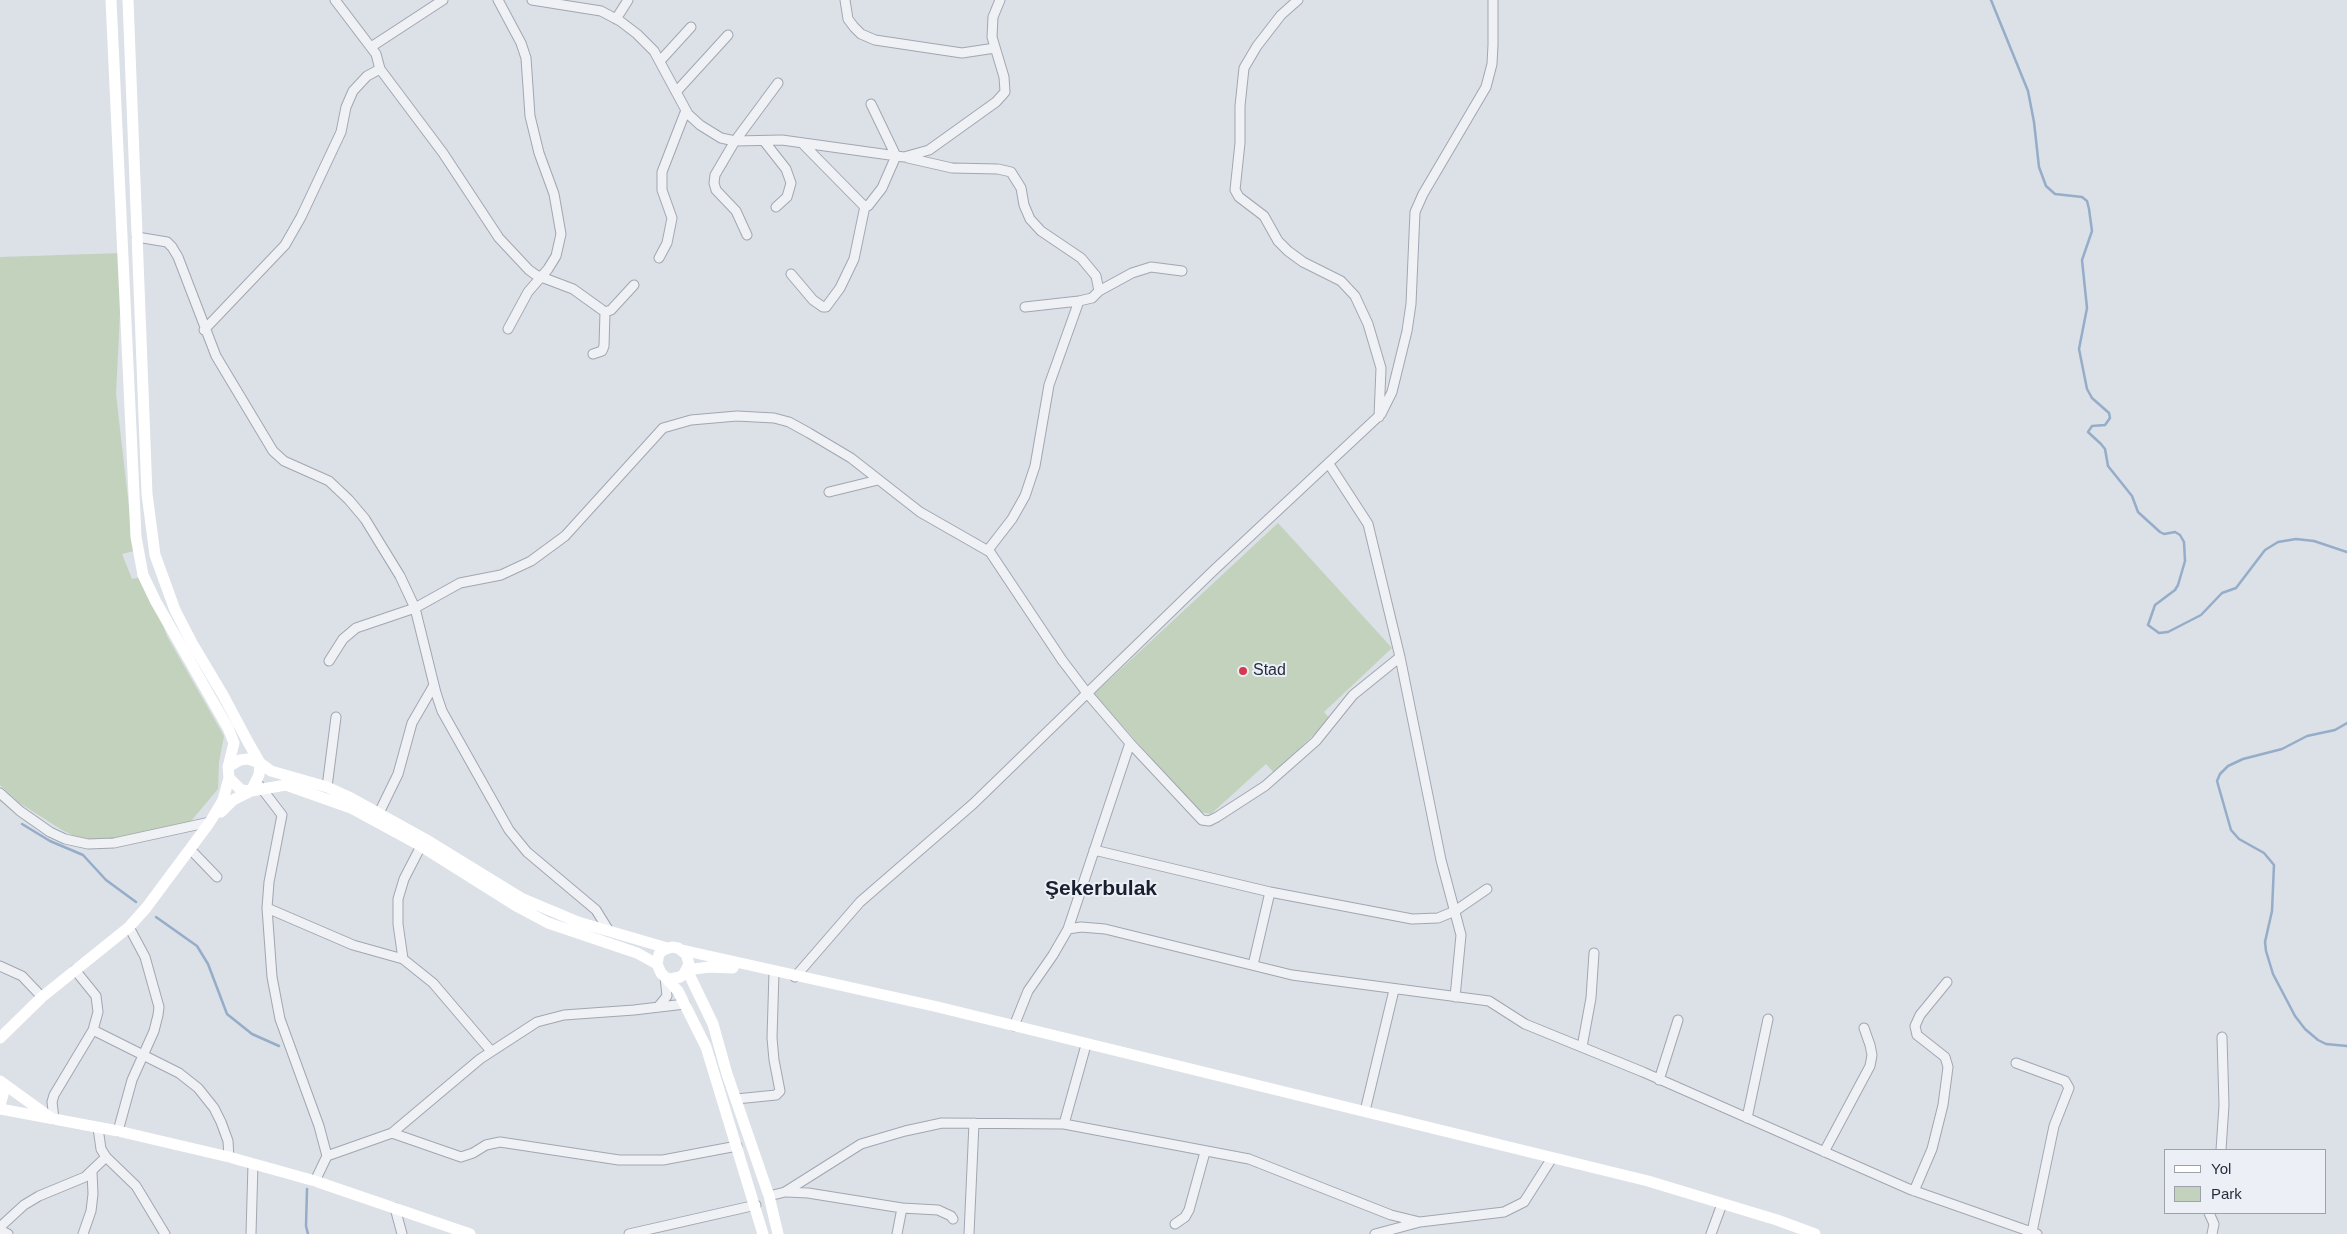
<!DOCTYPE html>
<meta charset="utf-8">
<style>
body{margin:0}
#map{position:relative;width:2347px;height:1234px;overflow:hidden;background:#dce0e7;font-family:Helvetica,sans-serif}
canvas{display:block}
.legend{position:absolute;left:2164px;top:1149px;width:162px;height:65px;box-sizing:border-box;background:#eceff5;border:1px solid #9ca2ac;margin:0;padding:6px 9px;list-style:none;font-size:15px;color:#252e3e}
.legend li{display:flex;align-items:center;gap:10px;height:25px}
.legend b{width:25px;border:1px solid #9ca2ac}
</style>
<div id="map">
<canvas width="2347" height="1234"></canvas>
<ul class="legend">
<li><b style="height:6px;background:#fff"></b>Yol</li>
<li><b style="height:14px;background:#c2d2bd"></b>Park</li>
</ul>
</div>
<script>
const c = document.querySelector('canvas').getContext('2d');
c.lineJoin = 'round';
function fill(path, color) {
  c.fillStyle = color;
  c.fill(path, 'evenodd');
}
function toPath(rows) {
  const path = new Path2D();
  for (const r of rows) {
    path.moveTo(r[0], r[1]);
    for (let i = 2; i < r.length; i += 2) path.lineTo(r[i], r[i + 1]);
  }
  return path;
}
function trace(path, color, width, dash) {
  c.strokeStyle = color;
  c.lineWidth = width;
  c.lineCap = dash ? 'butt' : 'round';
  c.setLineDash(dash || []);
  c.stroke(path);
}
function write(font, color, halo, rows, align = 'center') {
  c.font = font + ' Helvetica,sans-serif';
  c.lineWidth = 4;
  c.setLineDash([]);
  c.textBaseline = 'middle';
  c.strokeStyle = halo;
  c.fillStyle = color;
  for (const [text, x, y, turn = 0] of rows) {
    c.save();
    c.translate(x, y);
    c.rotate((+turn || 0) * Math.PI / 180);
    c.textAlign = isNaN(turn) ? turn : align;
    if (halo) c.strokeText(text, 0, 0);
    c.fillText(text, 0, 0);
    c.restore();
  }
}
fill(toPath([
 [123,253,116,394,134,551,122,554,132,579,146,576,167,636,224,736,219,762,218,789,191,821,115,839,80,839,62,830,18,802,0,785,0,257],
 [1278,523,1392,648,1324,712,1330,719,1274,773,1266,764,1211,814,1200,812,1094,694]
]), '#c2d2bd');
trace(toPath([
 [1991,0,2028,91,2034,122,2039,167,2046,186,2055,194,2082,197,2087,201,2089,209,2092,231,2082,260,2087,308,2079,349,2087,389,2092,398,2109,413,2110,418,2105,425,2092,426,2088,432,2101,444,2105,449,2108,466,2132,496,2138,512,2160,532,2164,534,2175,532,2180,535,2184,542,2185,561,2178,585,2175,590,2155,605,2148,625,2159,633,2168,632,2201,615,2222,593,2236,588,2265,550,2278,542,2296,539,2314,541,2347,552],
 [2347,723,2335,730,2307,736,2282,749,2243,759,2228,766,2220,774,2217,781,2231,830,2239,839,2264,853,2274,865,2272,911,2265,942,2266,951,2273,974,2295,1016,2305,1029,2318,1040,2326,1044,2347,1046],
 [22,824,50,841,83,855,106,880,136,902],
 [156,917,197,946,208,964,227,1014,252,1034,279,1046],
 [307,1189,306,1226,308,1234]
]), '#95adc9', 2.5);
const street = toPath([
 [335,0,376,54,380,69,443,153,499,238,529,270,536,275,573,289,605,312,611,310,634,285],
 [498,0,521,43,526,58,530,116,539,153,554,194,561,234,556,256,548,269,528,292,508,329],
 [532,0,601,11,620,21,637,34,654,51,688,114,700,125,721,138,735,141,782,140,904,157,929,150,996,102,1005,92,1004,77,992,37,993,17,1000,0],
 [845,0,848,19,854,27,861,34,875,40,962,53,995,48],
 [1298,0,1281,15,1257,46,1244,68,1240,106,1240,143,1235,190,1239,197,1264,216,1278,241,1288,251,1303,262,1341,281,1355,296,1368,324,1381,368,1379,417],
 [616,19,628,0],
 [371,47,443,0],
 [660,61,691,27],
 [676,92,728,35],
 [764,141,786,169,791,183,787,197,776,207],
 [802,143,863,205,868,206,882,188,896,156,871,104],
 [908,158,952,168,998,169,1011,172,1021,188,1024,205,1030,219,1041,231,1081,258,1096,276,1099,291,1092,298,1079,301,1025,307],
 [747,235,736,211,716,190,714,183,715,175,735,141,778,83],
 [137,237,167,242,172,247,178,257,216,356,273,451,284,461,329,481,349,500,365,519,400,576,415,608,436,693,442,711,509,830,527,852,596,910,609,931],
 [659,258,667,243,672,218,662,190,662,172,686,110],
 [791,274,813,300,823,307,826,307,840,288,854,259,865,206],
 [1099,291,1132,273,1151,267,1182,271],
 [204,330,285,245,301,217,341,132,346,107,353,91,367,76,380,69],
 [593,354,602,351,604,346,605,312],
 [1329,464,1368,524,1400,657,1441,860,1461,935,1455,997],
 [829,492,878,480],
 [988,550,1012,519,1025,496,1035,466,1049,385,1079,301],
 [329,661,343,639,356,628,415,608,460,583,501,575,531,561,565,536,663,428,691,420,737,416,774,418,789,422,809,433,851,458,920,512,990,552,1062,660,1087,693,1130,743,1202,820,1209,821,1217,817,1265,786,1316,741,1353,695,1400,657],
 [259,785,282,815,269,882,267,908,272,977,280,1019,319,1126,327,1156],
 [327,787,336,717],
 [0,793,20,811,50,832,65,839,88,844,114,843,210,822],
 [379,813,398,774,412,723,434,685],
 [421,846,404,879,398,899,398,924,403,959,433,983,491,1051],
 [190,849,217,877],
 [1094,850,1270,892,1412,919,1438,918,1455,911,1487,889],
 [267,908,353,945,403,959],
 [1068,929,1130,743],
 [1253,965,1270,892],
 [0,966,22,976,42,997],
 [795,977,860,902,973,804,1213,571,1381,414,1392,392,1407,331,1411,304,1415,212,1423,194,1486,87,1492,64,1493,45,1493,0],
 [658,1007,667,996,665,977],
 [1014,1026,1028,991,1053,955,1068,929,1081,927,1105,929,1292,975,1489,1001,1525,1024,1643,1072,1909,1189,2037,1234],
 [93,1030,179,1073,198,1088,214,1108,221,1122,228,1141,229,1157],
 [1582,1047,1591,998,1594,953],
 [2016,1063,2065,1081,2069,1088,2054,1126,2032,1232],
 [1659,1080,1678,1020],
 [736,1099,776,1095,780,1091,774,1060,772,1038,774,972],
 [1365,1111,1394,990],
 [1747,1118,1768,1019],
 [54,1119,52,1102,54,1095,93,1030,98,1012,96,996,75,970],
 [1064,1124,1086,1045],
 [98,1128,101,1149,106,1157,136,1186,165,1234],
 [118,1131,132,1080,154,1031,158,1015,159,1007,145,957,129,927],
 [392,1133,461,1157,473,1153,486,1145,500,1142,619,1160,663,1160,737,1146],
 [2221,1150,2224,1105,2222,1037],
 [1824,1152,1870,1066,1872,1055,1870,1045,1864,1028],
 [315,1181,327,1156,392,1133,480,1059,537,1022,564,1015,634,1010,685,1004],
 [1914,1191,1932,1149,1943,1105,1948,1067,1945,1057,1917,1035,1915,1026,1920,1015,1947,982],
 [786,1192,808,1193,902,1208,938,1210,951,1216,953,1219],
 [769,1196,785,1192,861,1144,905,1131,942,1123,1064,1124,1249,1159,1391,1215,1420,1222],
 [395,1208,402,1234],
 [2209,1213,2214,1224,2212,1234],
 [1175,1224,1185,1217,1189,1210,1205,1152],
 [0,1227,24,1205,39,1196,85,1177,106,1157],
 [0,1230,8,1234],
 [83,1234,91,1211,93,1194,92,1172],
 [251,1234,253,1164],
 [629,1234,756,1205],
 [897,1234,902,1208],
 [969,1234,974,1123],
 [1375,1234,1420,1222,1504,1212,1524,1202,1552,1158],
 [1711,1234,1722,1204]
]);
trace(street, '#a1a7b1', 11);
trace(street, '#eff1f5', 9);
trace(toPath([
 [111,0,136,537,143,575,156,602,228,728,234,743,228,767,229,778,241,790,251,791,286,785,351,808,421,846,518,907,548,923,637,953,657,964,661,973,665,977,670,979,680,977,684,974,689,964,686,954,678,948,672,947,663,950,659,954,657,964],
 [128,0,147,494,155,555,175,610,192,643,223,695,248,742,260,763,271,771,327,787,351,798,425,839,521,898,578,922,667,948],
 [221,812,233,800,251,791,259,775,260,763,248,759,240,760,228,767],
 [682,950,938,1007,1648,1181,1777,1220,1815,1234],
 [733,968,709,967,687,970,713,1024,727,1074,769,1196,778,1234],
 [665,977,678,991,706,1047,763,1234],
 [0,1038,42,997,129,927,146,908,210,822,223,800,229,778],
 [0,1081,51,1118],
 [0,1081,3,1095,0,1105],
 [0,1109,118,1131,229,1157,315,1181,470,1234]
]), '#fff', 11);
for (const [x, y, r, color] of [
 [1243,671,5,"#d43a4d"]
]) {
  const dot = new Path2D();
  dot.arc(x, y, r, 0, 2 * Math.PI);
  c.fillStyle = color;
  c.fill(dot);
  trace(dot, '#eceff5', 2);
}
write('16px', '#252e3e', '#eceff5', [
 ["Stad",1253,671]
], 'left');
write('bold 21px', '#181f2f', '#eceff5', [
 ["Şekerbulak",1101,889]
]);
</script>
